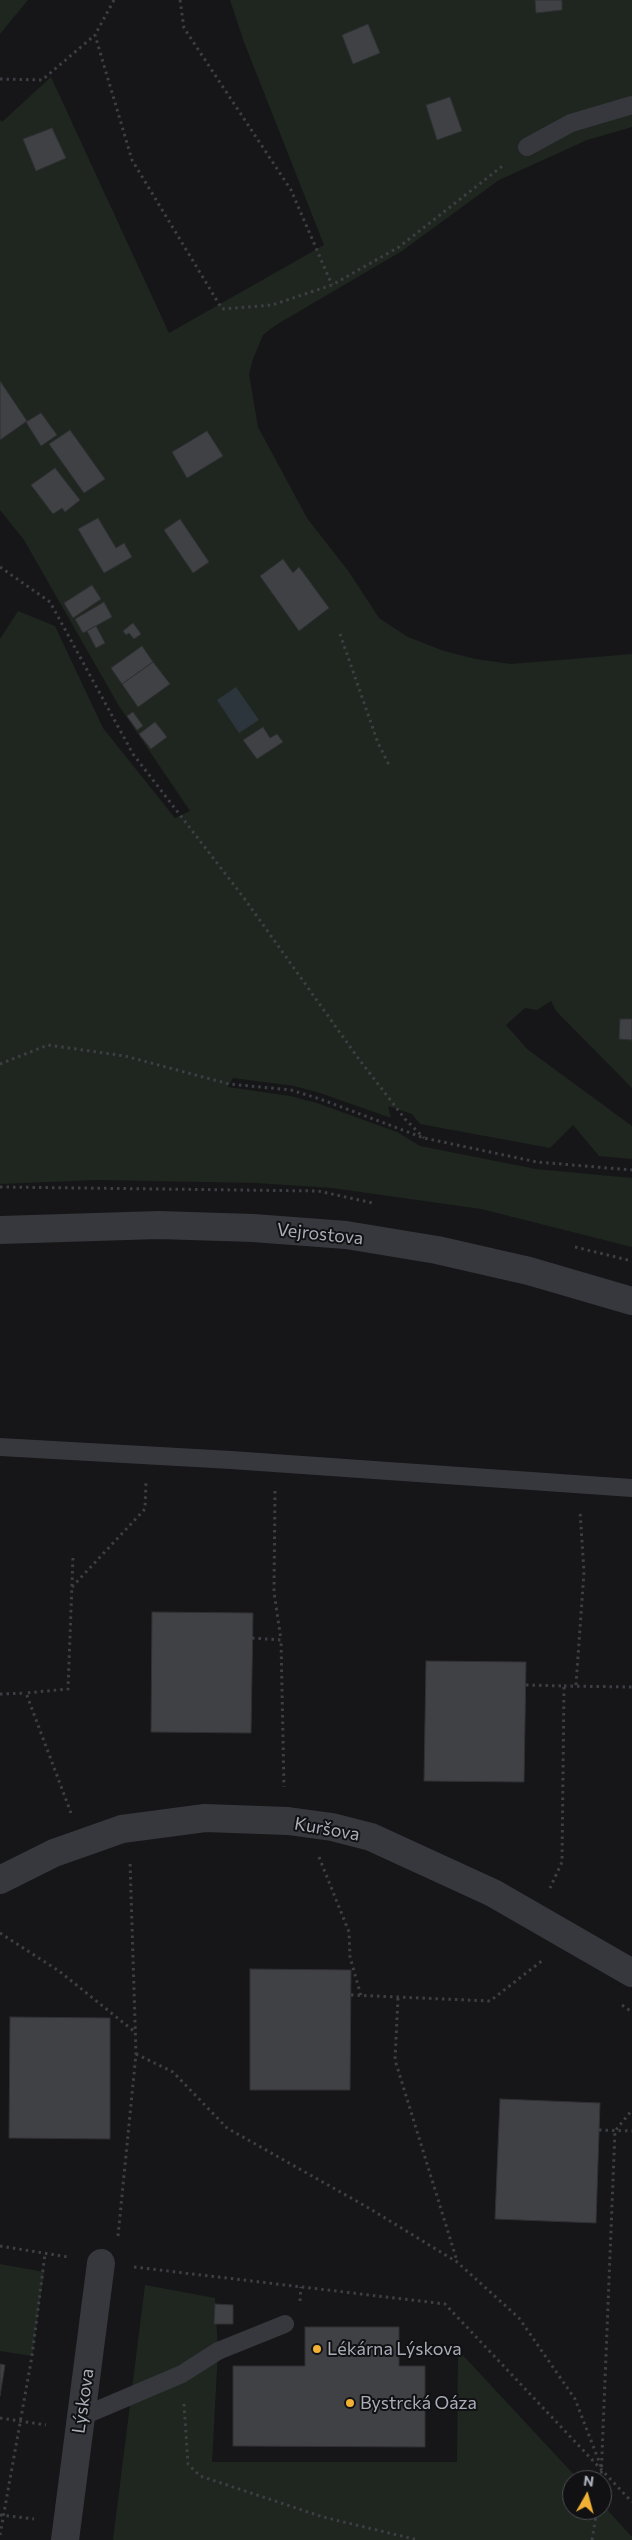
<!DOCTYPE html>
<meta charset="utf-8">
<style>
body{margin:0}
#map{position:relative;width:632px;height:2540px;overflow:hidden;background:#161618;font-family:Commissioner,sans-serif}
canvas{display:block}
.north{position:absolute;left:562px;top:2470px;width:50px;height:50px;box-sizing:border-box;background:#111113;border:1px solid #4d4f55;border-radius:50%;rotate:7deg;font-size:14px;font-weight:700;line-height:20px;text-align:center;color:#a8adb8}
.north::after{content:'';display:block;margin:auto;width:18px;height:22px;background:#f2b134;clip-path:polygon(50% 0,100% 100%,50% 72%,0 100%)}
</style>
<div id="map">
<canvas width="632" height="2540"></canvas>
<div class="north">N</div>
</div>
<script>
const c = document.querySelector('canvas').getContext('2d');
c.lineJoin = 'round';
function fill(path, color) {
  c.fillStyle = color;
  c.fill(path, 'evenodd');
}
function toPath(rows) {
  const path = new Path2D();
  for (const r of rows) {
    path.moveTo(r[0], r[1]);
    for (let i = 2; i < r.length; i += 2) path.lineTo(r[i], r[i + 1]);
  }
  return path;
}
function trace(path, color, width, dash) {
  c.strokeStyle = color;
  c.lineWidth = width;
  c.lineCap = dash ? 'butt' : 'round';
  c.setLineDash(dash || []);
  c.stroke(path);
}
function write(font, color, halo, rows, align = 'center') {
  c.font = font + ' Commissioner,sans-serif';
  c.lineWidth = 4;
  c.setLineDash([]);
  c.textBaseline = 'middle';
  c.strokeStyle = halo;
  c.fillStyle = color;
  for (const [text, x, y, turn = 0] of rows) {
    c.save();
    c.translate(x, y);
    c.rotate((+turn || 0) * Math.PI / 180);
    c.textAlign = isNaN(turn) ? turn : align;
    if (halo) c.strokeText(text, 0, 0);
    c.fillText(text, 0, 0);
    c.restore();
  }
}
fill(toPath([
 [0,0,28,0,0,34],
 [230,0,632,0,632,127,587,140,499,180,402,251,276,325,263,335,253,359,249,374,258,427,307,518,349,572,379,618,408,637,444,651,476,659,511,664,632,654,632,1088,556,1011,551,1001,537,1010,525,1008,506,1025,527,1049,632,1126,632,1159,599,1156,573,1125,550,1148,420,1124,412,1114,388,1106,391,1118,320,1093,294,1086,233,1078,228,1087,290,1096,317,1103,397,1132,420,1146,536,1169,632,1178,632,1247,481,1209,332,1188,256,1183,98,1180,0,1184,0,639,18,611,55,626,103,728,175,818,190,811,119,706,24,540,0,510,0,120,2,122,51,77,169,333,324,245,244,42],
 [0,2264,44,2272,32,2356,0,2351],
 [145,2285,215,2298,218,2351,212,2462,457,2462,458,2350,579,2480,572,2480,572,2510,602,2510,602,2504,632,2537,632,2540,113,2540]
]), '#1e261f');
fill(toPath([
 [236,687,259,720,239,733,217,700]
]), '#2c353c');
const building = toPath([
 [535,0,562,0,562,10,536,13,535,0],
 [368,24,380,53,353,64,342,35,368,24],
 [450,97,462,131,437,140,426,105,450,97],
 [52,128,66,158,36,171,23,139,52,128],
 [0,381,27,421,0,440,0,381],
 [41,413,57,435,41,446,26,422,41,413],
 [70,430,105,479,84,493,49,444,70,430],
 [207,431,223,456,187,478,172,452,207,431],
 [55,468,80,500,65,512,62,508,53,514,31,485,55,468],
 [98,518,116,548,124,543,132,557,104,573,78,529,98,518],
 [180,519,209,562,193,573,164,530,180,519],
 [283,559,293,573,299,567,329,608,299,631,260,576,283,559],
 [92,585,101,599,73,618,64,603,92,585],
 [104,602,112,617,83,633,75,619,104,602],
 [133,623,141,634,134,639,129,633,126,635,123,631,133,623],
 [96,626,105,643,96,648,87,631,96,626],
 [142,646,153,662,122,684,111,668,142,646],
 [153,662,170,684,138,707,122,684,153,662],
 [133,712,143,726,137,730,127,716,133,712],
 [155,722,167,737,151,749,139,734,155,722],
 [263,727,270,738,277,734,283,742,257,759,243,740,263,727],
 [620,1019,632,1019,632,1040,619,1039,620,1019],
 [152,1612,253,1613,251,1733,151,1732,152,1612],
 [426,1661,526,1662,524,1782,424,1781,426,1661],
 [250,1969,351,1970,350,2090,250,2090,250,1969],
 [10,2017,110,2018,110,2139,9,2138,10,2017],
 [500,2099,600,2103,596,2223,495,2219,500,2099],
 [215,2304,233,2305,233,2324,214,2324,215,2304],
 [305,2327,399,2327,399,2366,425,2366,425,2447,233,2446,233,2366,305,2366,305,2327],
 [0,2364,5,2365,0,2396,0,2364]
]);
fill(building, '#404145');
trace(building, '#303034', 1);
trace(toPath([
 [114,0,95,35,132,160,222,309,272,305,332,285,399,247,505,164],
 [180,0,184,28,291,190,332,285],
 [0,79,42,80,95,35],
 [0,567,50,602,133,754,244,898,358,1058,405,1119,424,1138],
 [340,634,378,743,390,767],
 [0,1064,48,1045,125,1056,229,1084,291,1090,320,1099,424,1138,537,1162,632,1170],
 [0,1187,318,1191,373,1203],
 [575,1247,632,1261],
 [275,1491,274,1592,281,1640],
 [72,1587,145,1509,146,1482],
 [252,1638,281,1640,284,1787],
 [526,1685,564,1686,562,1862,550,1888],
 [576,1685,584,1572,580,1511],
 [564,1686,632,1687],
 [0,1694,26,1693],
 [71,1813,26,1693,68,1689,73,1557],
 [319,1857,349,1932,350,1957,361,1996],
 [0,1933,59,1971,135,2032],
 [351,1995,490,2001,543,1960],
 [398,1998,395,2060,457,2261],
 [622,2005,632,2012],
 [136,2054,173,2072,227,2128,367,2207,457,2262,519,2318,575,2399,602,2469],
 [599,2130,632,2131],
 [118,2236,136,2054,130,1861],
 [0,2246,68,2257],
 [134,2267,445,2304,632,2502],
 [300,2301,301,2287],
 [184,2404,188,2464,200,2476,323,2517,418,2540],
 [0,2418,46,2425],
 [601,2480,615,2131,632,2110],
 [0,2515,34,2519],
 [0,2535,32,2356,45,2254],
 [592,2540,597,2510]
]), '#3d3f44', 3, [2.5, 4]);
trace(toPath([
 [527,147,571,123,632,105],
 [0,1447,231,1460,632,1488],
 [81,2417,182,2374,218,2351,285,2324]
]), '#37383d', 18);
trace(toPath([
 [0,1880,54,1853,122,1829,205,1818,288,1821,332,1827,371,1837,493,1893,632,1973],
 [65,2540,101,2263]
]), '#37383d', 28);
trace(toPath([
 [0,1230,159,1225,253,1228,346,1235,437,1250,529,1271,632,1301]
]), '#37383d', 28);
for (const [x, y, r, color] of [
 [317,2349,5,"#f2b134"],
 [350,2403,5,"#f2b134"]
]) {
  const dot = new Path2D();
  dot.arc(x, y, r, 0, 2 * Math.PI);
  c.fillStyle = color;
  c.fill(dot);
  trace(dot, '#111113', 2);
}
write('18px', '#a8adb8', '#111113', [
 ["Vejrostova",320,1234,6],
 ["Kuršova",327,1829,10],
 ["Lýskova",83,2401,-82]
]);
write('18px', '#a8adb8', '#111113', [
 ["Lékárna Lýskova",327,2349],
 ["Bystrcká Oáza",360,2403]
], 'left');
</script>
